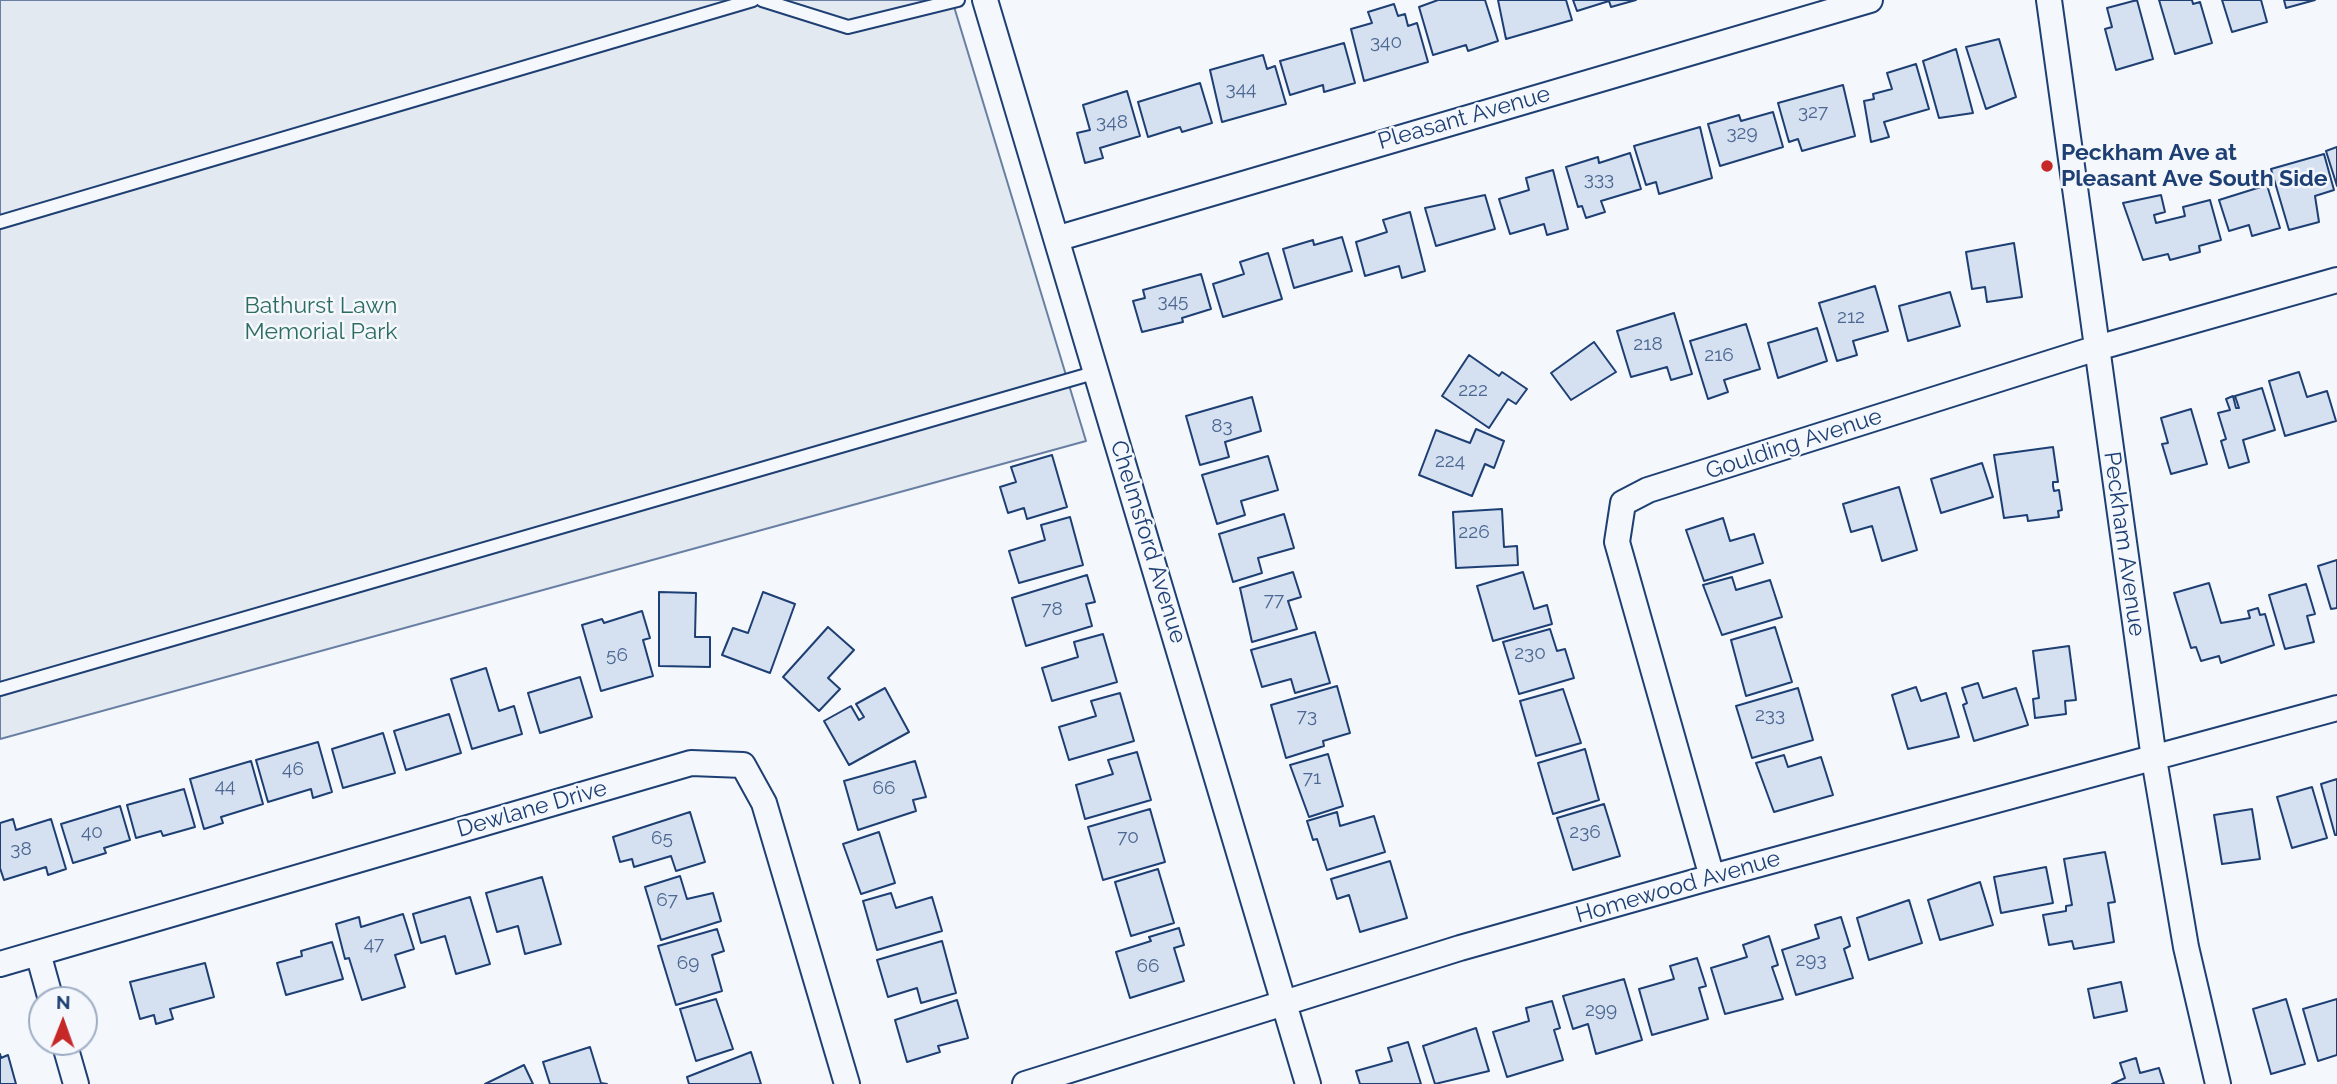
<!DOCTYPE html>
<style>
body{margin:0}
#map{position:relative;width:2337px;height:1084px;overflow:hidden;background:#f4f7fb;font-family:Raleway,sans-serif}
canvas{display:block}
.north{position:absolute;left:28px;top:986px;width:70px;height:70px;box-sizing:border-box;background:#f4f7fb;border:2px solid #9eadc5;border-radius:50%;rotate:1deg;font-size:19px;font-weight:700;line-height:28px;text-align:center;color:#1d3f73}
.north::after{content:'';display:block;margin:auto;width:24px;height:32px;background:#c62828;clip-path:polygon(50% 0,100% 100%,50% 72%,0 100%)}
</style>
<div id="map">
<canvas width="2337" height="1084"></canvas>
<div class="north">N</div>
</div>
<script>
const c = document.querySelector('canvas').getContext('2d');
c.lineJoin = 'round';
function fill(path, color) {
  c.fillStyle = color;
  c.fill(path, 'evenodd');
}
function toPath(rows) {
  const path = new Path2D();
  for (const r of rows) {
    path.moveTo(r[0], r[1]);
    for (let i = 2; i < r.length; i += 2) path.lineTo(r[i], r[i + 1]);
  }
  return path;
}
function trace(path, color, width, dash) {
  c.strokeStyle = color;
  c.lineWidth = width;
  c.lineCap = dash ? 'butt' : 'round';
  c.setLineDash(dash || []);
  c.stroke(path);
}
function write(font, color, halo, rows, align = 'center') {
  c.font = font + ' Raleway,sans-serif';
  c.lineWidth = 5;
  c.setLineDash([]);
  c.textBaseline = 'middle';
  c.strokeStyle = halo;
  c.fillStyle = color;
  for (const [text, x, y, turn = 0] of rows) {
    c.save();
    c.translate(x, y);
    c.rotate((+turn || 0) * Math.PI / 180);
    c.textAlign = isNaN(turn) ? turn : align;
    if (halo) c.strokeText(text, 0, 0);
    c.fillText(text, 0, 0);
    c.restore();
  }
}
const green = toPath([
 [0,0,952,0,1086,441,0,739,0,0]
]);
fill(green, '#e3e9f0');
trace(green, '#687fa3', 2);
const building = toPath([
 [1438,0,1485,0,1498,41,1468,51,1466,45,1433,55,1419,7,1438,0],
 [1498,0,1566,0,1572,20,1506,39,1498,0],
 [1573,0,1636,0,1611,7,1609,1,1577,11,1573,0],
 [2137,0,2153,59,2116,70,2105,29,2112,27,2107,8,2137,0],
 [2159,0,2192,0,2193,4,2200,2,2212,43,2175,54,2159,0],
 [2222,0,2261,0,2267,22,2232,32,2222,0],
 [2284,0,2315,0,2286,8,2284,0],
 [1394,4,1398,16,1405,14,1408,26,1417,23,1428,62,1364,81,1351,29,1372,23,1368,12,1394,4],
 [1999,39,2016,97,1986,109,1966,47,1999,39],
 [1344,43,1355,83,1324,92,1323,85,1290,95,1280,61,1344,43],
 [1956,49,1973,113,1939,118,1923,61,1956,49],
 [1263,55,1267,69,1275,66,1286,104,1222,122,1210,70,1263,55],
 [1916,64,1929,109,1884,122,1889,137,1871,142,1864,101,1874,99,1873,94,1892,89,1887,73,1916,64],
 [1200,83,1212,123,1182,132,1180,127,1148,137,1138,102,1200,83],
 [1843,85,1855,136,1802,151,1798,139,1789,142,1778,103,1843,85],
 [1127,91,1140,136,1100,148,1103,158,1085,163,1077,133,1090,130,1083,105,1127,91],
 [1773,112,1783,147,1720,166,1708,124,1739,115,1741,121,1773,112],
 [1700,127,1712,178,1659,194,1656,182,1646,185,1634,146,1700,127],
 [2337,147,2337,186,2326,151,2337,147],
 [1630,153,1641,189,1601,201,1605,212,1586,218,1582,206,1578,207,1566,167,1598,157,1599,163,1630,153],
 [2324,154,2334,190,2315,196,2319,222,2289,230,2271,169,2324,154],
 [1553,170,1568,229,1547,235,1544,224,1510,234,1499,199,1529,190,1526,178,1553,170],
 [2267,185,2280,228,2252,236,2249,225,2229,231,2219,200,2267,185],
 [1485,195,1495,229,1436,246,1425,208,1485,195],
 [2161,195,2165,212,2154,215,2156,223,2185,216,2183,207,2210,200,2221,240,2199,246,2200,252,2170,260,2168,254,2143,260,2123,203,2161,195],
 [1410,212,1425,271,1402,278,1399,266,1365,276,1356,242,1387,232,1383,220,1410,212],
 [1342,237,1352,271,1294,288,1283,249,1313,240,1314,245,1342,237],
 [2014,243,2022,297,1987,302,1985,287,1972,289,1966,252,2014,243],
 [1268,253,1282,299,1223,317,1213,284,1244,274,1240,262,1268,253],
 [1201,274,1211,309,1182,318,1183,322,1142,332,1133,301,1145,298,1143,290,1201,274],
 [1875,286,1888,331,1853,341,1857,355,1837,361,1819,303,1875,286],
 [1950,292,1960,326,1908,341,1899,306,1950,292],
 [1674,313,1692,374,1671,380,1667,367,1631,377,1617,331,1674,313],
 [1746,324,1760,369,1724,380,1728,392,1708,399,1690,341,1746,324],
 [1817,328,1827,361,1778,378,1768,343,1817,328],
 [1594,342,1616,372,1571,400,1551,373,1594,342],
 [1469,355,1499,376,1502,372,1527,389,1516,404,1508,399,1489,428,1442,396,1469,355],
 [2299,372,2307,397,2327,391,2336,421,2285,436,2269,381,2299,372],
 [2262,388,2275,430,2243,440,2249,462,2229,468,2221,441,2226,439,2218,413,2230,410,2226,399,2233,396,2236,408,2239,408,2235,396,2262,388],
 [1252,397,1261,431,1225,442,1229,457,1200,465,1186,416,1252,397],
 [2191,409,2207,464,2171,474,2162,444,2168,443,2161,418,2191,409],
 [1476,429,1504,441,1494,468,1485,464,1472,496,1419,475,1436,430,1470,443,1476,429],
 [2053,447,2058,482,2053,482,2053,486,2054,491,2059,490,2062,510,2058,511,2059,517,2028,521,2027,515,2004,518,1994,455,2053,447],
 [1052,455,1067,507,1027,519,1024,508,1008,513,1000,487,1016,482,1011,467,1052,455],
 [1268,456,1278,490,1241,501,1245,515,1217,524,1202,475,1268,456],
 [1982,463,1993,497,1941,513,1931,479,1982,463],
 [1899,487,1917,550,1882,561,1872,526,1851,532,1843,504,1899,487],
 [1502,509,1504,547,1517,546,1518,565,1456,568,1453,512,1502,509],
 [1284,514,1294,548,1258,558,1262,573,1233,582,1219,534,1284,514],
 [1070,517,1083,565,1019,583,1009,551,1045,540,1041,525,1070,517],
 [1723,518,1730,541,1754,534,1763,563,1704,581,1686,530,1723,518],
 [2337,560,2337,608,2331,609,2318,566,2337,560],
 [1293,572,1301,597,1288,601,1297,629,1252,642,1240,588,1293,572],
 [1523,572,1534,609,1547,605,1552,624,1493,641,1477,586,1523,572],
 [1087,575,1095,602,1086,604,1092,626,1026,646,1012,598,1087,575],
 [1732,577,1736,590,1770,580,1782,617,1722,635,1703,585,1732,577],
 [2209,583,2221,623,2250,618,2248,611,2258,608,2260,615,2265,614,2274,645,2221,663,2219,656,2201,661,2196,647,2191,648,2174,593,2209,583],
 [2306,584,2315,614,2307,616,2314,642,2285,649,2269,595,2306,584],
 [659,592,696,593,695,637,710,637,710,667,659,666,659,592],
 [763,592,795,604,770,673,722,655,733,628,748,633,763,592],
 [642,611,650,638,643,640,653,676,601,691,582,625,602,619,604,623,642,611],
 [828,627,854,650,828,678,840,689,819,711,783,677,828,627],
 [1775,627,1792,682,1746,696,1731,640,1775,627],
 [1550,629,1557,651,1565,649,1574,678,1519,694,1503,642,1550,629],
 [1315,632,1330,683,1295,693,1291,679,1262,687,1251,650,1315,632],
 [1103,634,1117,682,1052,701,1042,668,1078,657,1074,642,1103,634],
 [2069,646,2076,700,2065,701,2066,714,2035,718,2033,699,2039,698,2033,651,2069,646],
 [486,668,499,711,514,706,522,734,472,749,451,679,486,668],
 [580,677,592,717,540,733,528,693,580,677],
 [1978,683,1983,698,2016,688,2028,725,1974,741,1963,705,1967,703,1962,688,1978,683],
 [1337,686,1350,733,1323,741,1324,746,1286,758,1271,705,1337,686],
 [1916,687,1921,701,1946,693,1959,737,1908,749,1892,695,1916,687],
 [885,688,909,732,849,765,824,721,851,706,859,720,864,717,856,704,885,688],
 [1798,688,1813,740,1752,758,1736,706,1798,688],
 [1563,689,1581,743,1536,756,1520,701,1563,689],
 [1120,693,1134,741,1069,760,1059,727,1096,716,1091,701,1120,693],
 [449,714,461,753,406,770,394,731,449,714],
 [383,733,395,773,343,788,332,749,383,733],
 [318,742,332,792,313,798,311,789,268,802,256,760,318,742],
 [1585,749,1599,800,1553,814,1538,763,1585,749],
 [1137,752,1151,800,1085,819,1076,785,1113,774,1108,760,1137,752],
 [1328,754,1343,806,1309,817,1290,765,1328,754],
 [1784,755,1788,767,1821,757,1833,795,1774,812,1756,763,1784,755],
 [251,761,263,804,221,817,223,823,204,829,190,779,251,761],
 [915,761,926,797,913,800,916,811,858,830,844,781,915,761],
 [2337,779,2337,835,2335,835,2321,784,2337,779],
 [2312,787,2327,838,2292,848,2277,797,2312,787],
 [184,789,195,827,163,836,161,831,136,838,127,805,184,789],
 [1604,804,1620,856,1573,870,1557,818,1604,804],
 [120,806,130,840,104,848,106,853,73,863,61,824,120,806],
 [1150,809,1165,862,1103,880,1088,827,1150,809],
 [2252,809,2260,859,2222,864,2214,815,2252,809],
 [690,812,705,862,676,871,671,856,634,867,632,859,620,862,613,837,690,812],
 [1337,812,1340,826,1374,816,1385,852,1327,870,1317,839,1313,840,1307,821,1337,812],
 [13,819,16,830,51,819,66,869,48,875,46,867,4,880,0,868,0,823,13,819],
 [879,832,895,883,861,894,843,844,879,832],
 [2105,852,2115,902,2108,903,2114,942,2074,949,2072,941,2049,945,2043,915,2066,911,2066,906,2072,905,2064,859,2105,852],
 [1390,861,1407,918,1360,932,1349,895,1337,899,1331,879,1390,861],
 [2046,867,2053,903,2001,913,1994,877,2046,867],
 [1158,869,1174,923,1131,936,1115,882,1158,869],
 [680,876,687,899,713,893,721,921,661,940,645,887,680,876],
 [542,877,561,944,525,954,518,926,497,932,486,893,542,877],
 [1980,882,1993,925,1940,940,1928,900,1980,882],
 [891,893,896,908,932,897,942,931,877,950,863,901,891,893],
 [470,897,490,964,456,974,445,936,421,943,413,914,470,897],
 [1909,900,1922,943,1869,960,1857,918,1909,900],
 [403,914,414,949,395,955,405,987,362,1000,349,958,345,959,336,924,359,917,361,927,403,914],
 [1841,917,1850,946,1844,949,1853,978,1796,995,1782,950,1819,938,1815,925,1841,917],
 [1179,928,1184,945,1174,948,1184,981,1130,998,1116,952,1151,941,1149,937,1179,928],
 [717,929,724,951,712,955,722,991,676,1005,658,946,717,929],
 [1769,936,1778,965,1772,967,1783,999,1725,1014,1711,968,1747,957,1743,945,1769,936],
 [942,941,956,993,921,1003,917,988,888,997,877,960,942,941],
 [332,942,343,979,286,995,277,963,302,956,301,951,332,942],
 [1697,958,1706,986,1699,988,1708,1019,1652,1035,1639,989,1674,979,1670,966,1697,958],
 [205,963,214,997,170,1009,173,1019,156,1024,154,1015,140,1019,130,982,205,963],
 [1624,979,1642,1040,1596,1054,1588,1024,1573,1029,1563,996,1624,979],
 [2121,982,2127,1011,2094,1018,2088,989,2121,982],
 [716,999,733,1049,696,1061,680,1009,716,999],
 [2286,999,2305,1064,2271,1074,2253,1009,2286,999],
 [2337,999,2337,1055,2318,1061,2303,1009,2337,999],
 [957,1000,968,1038,938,1046,940,1052,907,1062,895,1020,957,1000],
 [1552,1001,1560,1028,1554,1030,1563,1060,1507,1077,1493,1032,1529,1021,1526,1008,1552,1001],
 [1476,1028,1489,1071,1435,1084,1423,1046,1476,1028],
 [1408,1042,1421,1084,1360,1084,1356,1071,1392,1061,1388,1048,1408,1042],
 [590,1047,601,1083,607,1084,550,1084,543,1062,590,1047],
 [751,1052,761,1084,689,1084,687,1077,751,1052],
 [0,1054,1,1058,8,1055,16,1084,0,1084,0,1054],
 [2136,1058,2140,1073,2159,1068,2164,1084,2112,1084,2125,1078,2120,1063,2136,1058],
 [524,1065,533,1084,485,1084,524,1065]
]);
fill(building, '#d5e0f0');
trace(building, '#1d3f73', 2);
const lane = toPath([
 [762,0,848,27,958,0],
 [0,222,753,0],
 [0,689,1097,372]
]);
const street = toPath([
 [985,0,1308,1084],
 [2049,0,2154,759,2186,947,2218,1084],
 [1059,238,1870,0],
 [1712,877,1617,542,1623,503,1648,490,2097,348,2337,280],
 [38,953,51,1000],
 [0,964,691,763,743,765,764,803,847,1084],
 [64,1042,76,1084],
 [1025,1084,1460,948,1712,877,2337,708]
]);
trace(lane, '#1d3f73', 16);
trace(street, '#1d3f73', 28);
trace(lane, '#f4f7fb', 12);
trace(street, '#f4f7fb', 24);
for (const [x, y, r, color] of [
 [2047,166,7,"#c62828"]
]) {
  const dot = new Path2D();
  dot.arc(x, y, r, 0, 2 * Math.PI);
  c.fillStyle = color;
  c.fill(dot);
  trace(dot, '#f4f7fb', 2.5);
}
write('19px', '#4b6792', null, [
 ["340",1386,42],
 ["344",1241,89],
 ["327",1813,112],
 ["348",1112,122],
 ["329",1742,133],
 ["333",1599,179],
 ["345",1173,301],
 ["212",1851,317],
 ["218",1648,344],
 ["216",1719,355],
 ["222",1473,390],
 ["83",1222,426],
 ["224",1450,461],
 ["226",1474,532],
 ["77",1274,600],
 ["78",1052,609],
 ["230",1530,653],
 ["56",617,655],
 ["233",1770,715],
 ["73",1307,716],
 ["46",293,769],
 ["71",1312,778],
 ["44",225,786],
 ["66",884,788],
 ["40",92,832],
 ["236",1585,832],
 ["70",1128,837],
 ["65",662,838],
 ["38",21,849],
 ["67",667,900],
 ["47",374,944],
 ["293",1811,960],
 ["69",688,963],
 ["66",1148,966],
 ["299",1601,1010]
]);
write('23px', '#1d3f73', '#f4f7fb', [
 ["Pleasant Avenue",1464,118,-16],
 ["Goulding Avenue",1794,444,-18],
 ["Chelmsford Avenue",1148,542,73],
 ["Peckham Avenue",2124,544,82],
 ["Dewlane Drive",532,809,-16],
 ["Homewood Avenue",1678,887,-16]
]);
write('bold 23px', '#1d3f73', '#f4f7fb', [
 ["Peckham Ave at",2061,153],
 ["Pleasant Ave South Side",2061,179]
], 'left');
write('23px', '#2c6c60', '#f4f7fb', [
 ["Bathurst Lawn",321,306],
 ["Memorial Park",321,332]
]);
</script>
